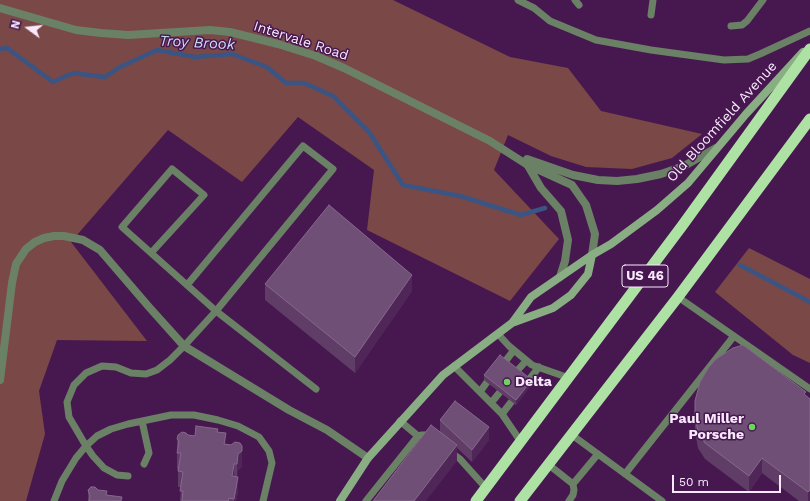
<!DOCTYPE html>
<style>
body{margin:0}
#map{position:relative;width:810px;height:501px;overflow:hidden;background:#471850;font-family:"Work Sans",sans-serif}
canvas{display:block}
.north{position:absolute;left:8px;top:8px;width:40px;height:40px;-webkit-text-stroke:3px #471850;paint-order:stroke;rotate:285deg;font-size:11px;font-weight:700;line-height:16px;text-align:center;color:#fae9fd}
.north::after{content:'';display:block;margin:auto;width:14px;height:18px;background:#fae9fd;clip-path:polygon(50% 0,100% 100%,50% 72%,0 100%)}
.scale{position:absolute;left:672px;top:475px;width:109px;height:18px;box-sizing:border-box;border:2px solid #fae9fd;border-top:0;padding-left:5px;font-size:12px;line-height:14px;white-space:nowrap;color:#fae9fd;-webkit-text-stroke:3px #471850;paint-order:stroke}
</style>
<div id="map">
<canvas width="810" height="501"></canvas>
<div class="north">N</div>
<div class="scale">50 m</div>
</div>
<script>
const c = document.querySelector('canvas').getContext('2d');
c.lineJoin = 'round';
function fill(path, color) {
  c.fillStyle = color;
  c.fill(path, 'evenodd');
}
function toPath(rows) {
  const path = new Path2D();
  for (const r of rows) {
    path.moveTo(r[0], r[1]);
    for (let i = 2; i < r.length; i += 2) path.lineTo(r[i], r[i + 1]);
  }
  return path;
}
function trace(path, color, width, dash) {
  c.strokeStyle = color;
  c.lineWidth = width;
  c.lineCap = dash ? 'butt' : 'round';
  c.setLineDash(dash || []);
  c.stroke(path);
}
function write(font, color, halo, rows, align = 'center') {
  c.font = font + ' "Work Sans",sans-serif';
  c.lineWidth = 3;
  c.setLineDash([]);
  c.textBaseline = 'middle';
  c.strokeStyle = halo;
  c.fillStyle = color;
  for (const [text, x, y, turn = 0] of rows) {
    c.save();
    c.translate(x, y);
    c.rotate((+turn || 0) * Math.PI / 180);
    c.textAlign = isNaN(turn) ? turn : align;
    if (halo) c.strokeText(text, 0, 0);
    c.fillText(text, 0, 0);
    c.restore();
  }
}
fill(toPath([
 [0,0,393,0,510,57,568,68,601,111,702,134,672,158,632,169,586,167,551,156,508,135,494,170,559,239,510,301,367,230,374,170,298,117,242,182,168,130,71,242,147,341,57,340,39,391,45,434,26,501,0,501],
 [749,248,810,279,810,363,793,355,715,292]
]), '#7a4847');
trace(toPath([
 [0,49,7,48,53,82,73,73,105,77,120,67,157,50,195,57,232,54,267,67,286,83,304,83,333,96,369,132,403,185,460,196,521,215,545,208],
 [740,265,810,302]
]), '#3a5584', 4.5);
trace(toPath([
 [518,0,534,8,550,21,596,40,651,50,724,60,748,59,760,54,810,31],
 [575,0,579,5],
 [651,15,653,0],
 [731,26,742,25,747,21,763,0],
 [151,253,204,195,172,169,122,227,216,311,184,346,170,360,157,370,146,374,131,373,116,367,102,366,86,373,74,385,67,402,69,417,86,446,97,436,111,429,128,424,171,415,194,415,218,420,238,426,259,437,269,451,272,463,263,501],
 [187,285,303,146,333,169,216,311,316,389],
 [678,297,810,389],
 [498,334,509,346,532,365,569,378],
 [504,363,514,350],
 [454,366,502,414,521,442],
 [516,372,526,361],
 [528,381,539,367],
 [480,392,487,382],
 [491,403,500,392],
 [502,414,512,401],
 [142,421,149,453,144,464],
 [400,421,418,436],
 [572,435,662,501],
 [449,451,460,459,486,488],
 [549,465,573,484,574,490,573,495,569,501],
 [625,474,734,336],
 [573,484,598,454],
 [54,501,62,481,76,458,86,446,93,456,104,468,117,475,128,476],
 [366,501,418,436,422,435,428,435,431,438]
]), '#6a8166', 7);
trace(toPath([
 [0,380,12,283,16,264,26,249,35,242,44,238,54,236,64,236,83,240,100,250,149,307,184,346,289,410,327,430,368,458]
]), '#6a8166', 8);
trace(toPath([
 [0,8,76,30,101,33,128,35,210,30,230,32,278,44,316,56,344,68,490,141,526,164,572,185,586,205,595,234,592,255],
 [527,159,573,175,598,180,617,181,637,179,661,174,684,166,716,148],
 [527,164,541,188,561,211,568,240,565,261,560,277]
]), '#6a8166', 8);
trace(toPath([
 [512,323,553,308,571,295,588,274,592,255],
 [340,501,368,458,443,375,512,323,531,297,592,255,611,244,657,210,688,183,746,114,803,52]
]), '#89ae83', 8);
trace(toPath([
 [476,501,682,226,810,49],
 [520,501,678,297,810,119]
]), '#ade2a4', 11);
fill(toPath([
 [265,284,412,291,355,373,265,300],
 [484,375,532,384,516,405,484,380],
 [806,395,810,501,799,501,762,473,749,492,705,459,698,448,695,431,695,401],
 [440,420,489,440,472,462,457,448,457,461,440,432],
 [218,432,226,444,242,462,242,467,238,470,237,476,238,492,236,501,180,501,181,487,178,487,178,469,177,469,177,439],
 [88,490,98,490,107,495,122,501,88,501]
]), '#603d66');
fill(toPath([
 [412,275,412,291,355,373,355,357],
 [532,380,532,384,516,405,516,400],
 [489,427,489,440,472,462,472,450],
 [226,433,226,449,224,444],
 [457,445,457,461,426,501,414,501],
 [242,446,242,467,238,470,237,480,237,464,238,454],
 [762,458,762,473,749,492,749,476],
 [234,464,234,480,232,476],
 [238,477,238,492,236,501,234,501],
 [810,490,810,501,808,501,808,492]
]), '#4f2657');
const building = toPath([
 [329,205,412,275,355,357,265,284,329,205],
 [743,345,806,392,804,394,810,399,810,490,808,492,762,458,749,476,705,443,698,432,695,415,695,401,700,382,709,367,716,359,733,348,743,345],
 [500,355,532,380,516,400,484,375,500,355],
 [455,401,489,427,472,450,440,420,455,401],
 [431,425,457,445,414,501,373,501,431,425],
 [196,426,218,429,217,432,226,433,224,444,231,445,235,442,240,443,242,446,242,451,238,454,237,464,234,464,232,476,238,477,234,499,229,498,228,501,182,501,183,491,180,491,183,472,178,471,181,453,177,453,179,441,177,439,178,435,182,432,186,433,188,435,195,436,196,426],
 [91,487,95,487,98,490,107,491,106,495,122,497,121,501,89,501,90,496,88,490,91,487]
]);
fill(building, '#704f77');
trace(building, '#86688c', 1);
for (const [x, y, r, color] of [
 [507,382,4,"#6fd35f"],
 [752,427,4,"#6fd35f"]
]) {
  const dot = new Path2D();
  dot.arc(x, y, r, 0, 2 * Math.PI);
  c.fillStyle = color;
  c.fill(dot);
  trace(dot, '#471850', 1.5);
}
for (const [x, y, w] of [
 [645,276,46]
]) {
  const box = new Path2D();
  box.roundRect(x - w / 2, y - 11, w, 22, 3);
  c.fillStyle = '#471850';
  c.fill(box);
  trace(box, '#fae9fd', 1);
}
write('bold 13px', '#fae9fd', null, [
 ["US 46",645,276]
]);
write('14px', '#fae9fd', '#471850', [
 ["Intervale Road",301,41,18],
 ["Old Bloomfield Avenue",722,122,-48]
]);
write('bold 14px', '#fae9fd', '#471850', [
 ["Delta",515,382],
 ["Paul Miller",744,419,"right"],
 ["Porsche",744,435,"right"]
], 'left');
write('italic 15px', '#cadbf9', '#471850', [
 ["Troy Brook",197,43,3]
]);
</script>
